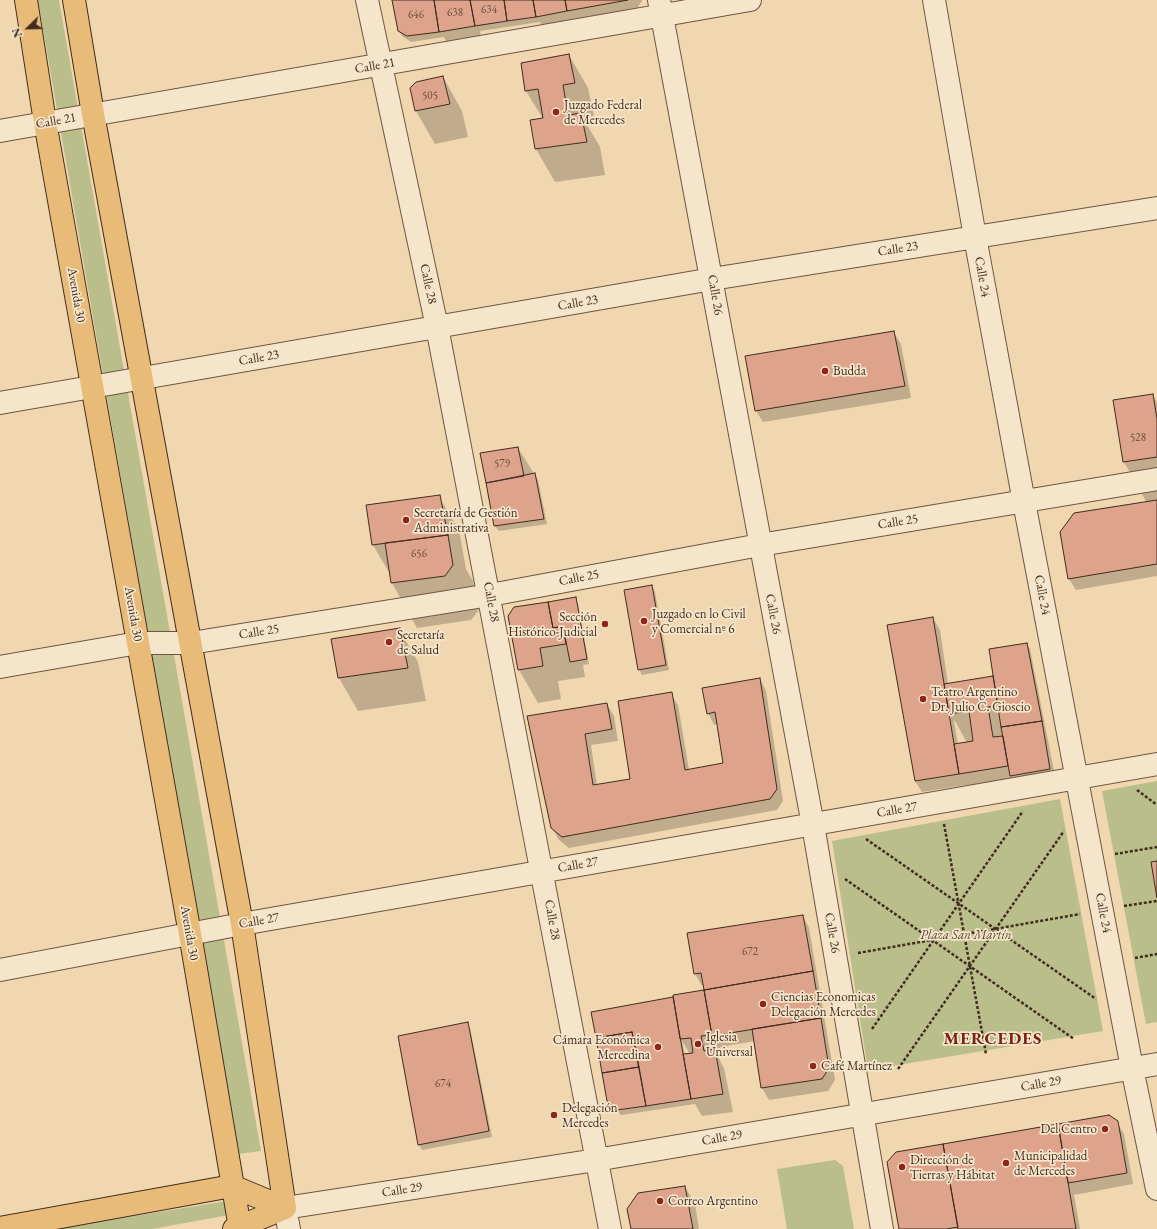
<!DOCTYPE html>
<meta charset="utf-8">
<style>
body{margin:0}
#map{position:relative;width:1157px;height:1229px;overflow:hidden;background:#f0d7af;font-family:"EB Garamond",serif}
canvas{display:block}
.north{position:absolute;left:8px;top:8px;width:40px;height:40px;-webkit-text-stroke:3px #f5e5cb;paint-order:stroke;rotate:247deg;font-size:11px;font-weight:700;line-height:16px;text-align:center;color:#412c1f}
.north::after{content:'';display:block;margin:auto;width:14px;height:18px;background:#412c1f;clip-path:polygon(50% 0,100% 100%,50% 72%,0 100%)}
</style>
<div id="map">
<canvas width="1157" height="1229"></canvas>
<div class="north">N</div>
</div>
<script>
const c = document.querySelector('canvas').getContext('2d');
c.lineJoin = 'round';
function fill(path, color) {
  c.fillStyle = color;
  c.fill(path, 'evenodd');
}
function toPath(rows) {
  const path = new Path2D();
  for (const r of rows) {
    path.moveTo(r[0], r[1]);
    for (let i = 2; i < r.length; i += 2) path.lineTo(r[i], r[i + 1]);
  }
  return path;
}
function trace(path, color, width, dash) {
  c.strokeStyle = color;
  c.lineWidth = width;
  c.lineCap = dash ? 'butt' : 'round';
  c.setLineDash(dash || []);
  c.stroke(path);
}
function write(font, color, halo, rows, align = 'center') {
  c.font = font + ' "EB Garamond",serif';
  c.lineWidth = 3.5;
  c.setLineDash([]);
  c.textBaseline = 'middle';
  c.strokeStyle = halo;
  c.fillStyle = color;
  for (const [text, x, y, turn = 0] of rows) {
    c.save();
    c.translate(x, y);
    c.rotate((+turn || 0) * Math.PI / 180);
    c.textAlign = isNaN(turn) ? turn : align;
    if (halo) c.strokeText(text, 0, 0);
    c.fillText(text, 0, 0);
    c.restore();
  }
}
fill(toPath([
 [38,0,59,0,261,1151,238,1154],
 [1157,781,1157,1022,1146,1024,1102,791],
 [1060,799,1103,1031,868,1070,832,841],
 [835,1160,843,1166,854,1229,787,1229,777,1169],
 [227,1201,229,1215,152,1229,54,1229]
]), '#babe8b');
fill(toPath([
 [393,0,642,0,642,1,635,11,544,28,540,22,480,31,481,38,447,43,444,37,411,42,402,36,399,31],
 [569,55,588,88,594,116,583,118,600,147,605,175,555,182,536,149,543,119,526,91,522,63],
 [443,77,462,111,468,137,435,144,416,111],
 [894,333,901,344,911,398,763,422,756,411],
 [1153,395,1157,403,1157,576,1076,590,1069,579,1147,503,1124,462,1114,401],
 [518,448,538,480,547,524,499,531,495,526],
 [439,497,459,530,466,569,473,581,478,611,471,620,417,628,392,583,390,574,373,545],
 [652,586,655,592,669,670,642,675,639,669],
 [575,598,578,604,589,664,583,665,585,677,558,681,561,699,538,703,519,670,509,616],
 [933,618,940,630,948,684,993,677,995,681,1027,644,1030,649,1056,781,1024,786,1026,799,979,806,966,785,922,792,915,781],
 [954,721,955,721,967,743,958,744],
 [399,629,418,662,426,701,358,711,339,678,333,640],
 [760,679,766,691,783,801,777,810,569,848,559,840,552,828,529,717,607,704,614,716,618,741,591,745,597,785,632,780,671,694,678,705,689,770,725,764,718,724,714,725,708,713],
 [803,916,809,928,835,1080,828,1091,769,1100,762,1088,755,1041,720,1047,721,1052,716,1053,724,1068,733,1112,702,1116,695,1104,621,1115,612,1107,608,1101,592,1013,705,991,704,985,702,986,695,974,688,934],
 [682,1041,690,1054,685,1055],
 [467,1023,470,1028,492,1137,422,1150,419,1145,399,1037],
 [1117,1122,1124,1134,1133,1184,1074,1195,1080,1229,900,1229],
 [685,1187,695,1204,699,1229,632,1229]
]), '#0003');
const building = toPath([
 [392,0,434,0,439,32,407,36,398,31,392,0],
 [434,0,470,0,475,26,439,32,434,0],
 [470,0,504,0,507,21,475,26,470,0],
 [504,0,533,0,536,17,507,21,504,0],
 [533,0,565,0,567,11,536,17,533,0],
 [565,0,628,0,567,11,565,0],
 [569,54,575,83,563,85,568,115,581,113,587,142,535,149,530,120,543,118,538,89,525,91,521,63,569,54],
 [443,76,450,104,415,111,410,88,416,82,443,76],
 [894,331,905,386,755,411,745,356,894,331],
 [1153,394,1157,419,1157,457,1123,462,1113,400,1153,394],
 [518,447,524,476,486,483,480,453,518,447],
 [535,473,544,519,494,526,486,483,535,473],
 [440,495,448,535,372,545,366,505,440,495],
 [1157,500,1157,564,1068,579,1060,532,1074,513,1157,500],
 [448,535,453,565,445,576,391,583,385,543,448,535],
 [652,585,666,665,638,670,624,590,652,585],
 [576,597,587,659,570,662,563,626,553,628,548,602,576,597],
 [548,602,553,628,563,626,566,644,540,648,543,666,518,670,508,616,514,607,548,602],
 [933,617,959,774,915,781,887,625,933,617],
 [400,628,408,668,338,678,331,639,400,628],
 [1027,643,1042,721,1001,727,989,649,1027,643],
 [993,676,998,706,988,707,993,737,1003,736,1008,766,959,774,954,744,973,741,969,711,949,714,944,684,993,676],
 [760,678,777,789,770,799,562,837,551,828,527,716,607,703,612,729,585,734,593,785,630,779,618,701,672,692,685,770,723,763,715,712,707,714,702,688,760,678],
 [1042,721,1050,769,1010,776,1001,727,1042,721],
 [1157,861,1157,898,1151,862,1157,861],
 [803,915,813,971,704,990,701,973,694,974,687,933,803,915],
 [813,971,821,1018,712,1036,704,990,813,971],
 [704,990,712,1035,701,1036,704,1051,715,1049,723,1094,691,1099,683,1054,693,1053,691,1038,680,1039,673,995,704,990],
 [673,997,691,1099,646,1106,632,1032,596,1038,591,1012,673,997],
 [821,1018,829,1068,822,1079,761,1088,752,1029,821,1018],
 [468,1022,489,1131,418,1145,398,1036,468,1022],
 [632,1032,639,1067,602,1073,596,1038,632,1032],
 [639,1067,646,1106,617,1110,607,1101,602,1073,639,1067],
 [1109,1115,1118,1121,1127,1173,1068,1183,1058,1124,1109,1115],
 [1058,1124,1076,1229,958,1229,943,1144,1058,1124],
 [943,1144,958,1227,946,1229,899,1229,887,1162,896,1152,943,1144],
 [685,1186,693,1229,631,1229,627,1209,638,1193,685,1186]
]);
fill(building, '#dda38b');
trace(building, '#412c1f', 1);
const minor = toPath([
 [367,0,437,327,610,1229],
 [659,0,813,825,882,1229],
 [934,0,975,237,1024,502,1132,1068,1157,1189],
 [0,131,750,0],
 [0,403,712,279,1157,208],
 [0,667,138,643,191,643,490,595,760,545,1157,479],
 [0,970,242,924,1157,764],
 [289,1229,285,1208,596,1160,1157,1064]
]);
const major = toPath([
 [26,0,45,122,190,934,240,1228],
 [74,0,93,114,242,924,285,1208],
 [0,1228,232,1186,285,1208],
 [234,1229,285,1208]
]);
trace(minor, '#6d5743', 24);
trace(major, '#412c1f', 24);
trace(toPath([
 [1137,790,1157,805],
 [944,824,986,1054],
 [866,839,1096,999],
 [1115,854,1157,847],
 [845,879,1074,1039],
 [1124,906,1157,901],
 [858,953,1080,914],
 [1135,958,1157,954],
 [872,1029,1023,811],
 [898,1069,1064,831]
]), '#412c1f', 2.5, [3, 2]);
trace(minor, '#f5e5cb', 22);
trace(major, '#e8bc78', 22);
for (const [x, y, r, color] of [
 [556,112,4,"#8f2418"],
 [825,371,4,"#8f2418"],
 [406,520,4,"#8f2418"],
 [644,621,4,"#8f2418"],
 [605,624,4,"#8f2418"],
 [389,642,4,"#8f2418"],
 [923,699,4,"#8f2418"],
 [763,1004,4,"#8f2418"],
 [698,1044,4,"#8f2418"],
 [658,1047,4,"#8f2418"],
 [813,1066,4,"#8f2418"],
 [554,1115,4,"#8f2418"],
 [1105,1129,4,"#8f2418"],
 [1006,1163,4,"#8f2418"],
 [902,1167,4,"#8f2418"],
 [660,1201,4,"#8f2418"]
]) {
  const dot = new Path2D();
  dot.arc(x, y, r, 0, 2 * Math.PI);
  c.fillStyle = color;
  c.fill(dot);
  trace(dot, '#f5e5cb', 1.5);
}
write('11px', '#684a3a', null, [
 ["634",489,10],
 ["638",455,13],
 ["646",416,15],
 ["505",430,96],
 ["528",1138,438],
 ["579",502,464],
 ["656",419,554],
 ["672",750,952],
 ["674",443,1084]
]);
write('13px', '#412c1f', '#f5e5cb', [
 ["Calle 21",375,66,-10],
 ["Calle 21",56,121,-10],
 ["Calle 23",898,249,-9],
 ["Calle 24",982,277,80],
 ["Calle 28",428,284,78],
 ["Avenida 30",76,295,80],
 ["Calle 26",715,295,80],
 ["Calle 23",578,303,-10],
 ["Calle 23",259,358,-10],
 ["Calle 25",898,522,-9],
 ["Calle 25",579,578,-11],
 ["Calle 24",1042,595,79],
 ["Calle 28",491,602,79],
 ["Avenida 30",133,614,80],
 ["Calle 26",773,614,79],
 ["Calle 25",259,632,-9],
 ["Calle 27",897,810,-10],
 ["Calle 27",578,865,-10],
 ["Calle 24",1103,913,79],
 ["Calle 28",552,920,80],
 ["Calle 27",259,921,-10],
 ["Avenida 30",189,933,80],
 ["Calle 26",832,933,80],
 ["Calle 29",1041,1084,-10],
 ["Calle 29",722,1138,-10],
 ["Calle 29",402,1190,-9]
]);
write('13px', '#412c1f', '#f5e5cb', [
 ["Juzgado Federal",564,105],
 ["de Mercedes",564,120],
 ["Budda",833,371],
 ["Secretaría de Gestión",414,513],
 ["Administrativa",414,528],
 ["Juzgado en lo Civil",652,614],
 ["y Comercial nº 6",652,629],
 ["Sección",597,617,"right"],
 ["Histórico-Judicial",597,632,"right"],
 ["Secretaría",397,635],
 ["de Salud",397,650],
 ["Teatro Argentino",931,692],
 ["Dr. Julio C. Gioscio",931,707],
 ["Ciencias Economicas",771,997],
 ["Delegación Mercedes",771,1012],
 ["Iglesia",706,1037],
 ["Universal",706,1052],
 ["Cámara Económica",650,1040,"right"],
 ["Mercedina",650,1055,"right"],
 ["Café Martínez",821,1066],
 ["Delegación",562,1108],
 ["Mercedes",562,1123],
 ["Del Centro",1097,1129,"right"],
 ["Municipalidad",1014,1156],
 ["de Mercedes",1014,1171],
 ["Dirección de",910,1160],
 ["Tierras y Hábitat",910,1175],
 ["Correo Argentino",668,1201]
], 'left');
write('italic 13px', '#594935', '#f5e5cb', [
 ["Plaza San Martín",966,935]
]);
c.letterSpacing = '1px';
write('bold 17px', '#7a1f14', '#f5e5cb', [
 ["MERCEDES",993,1039]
]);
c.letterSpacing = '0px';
</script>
